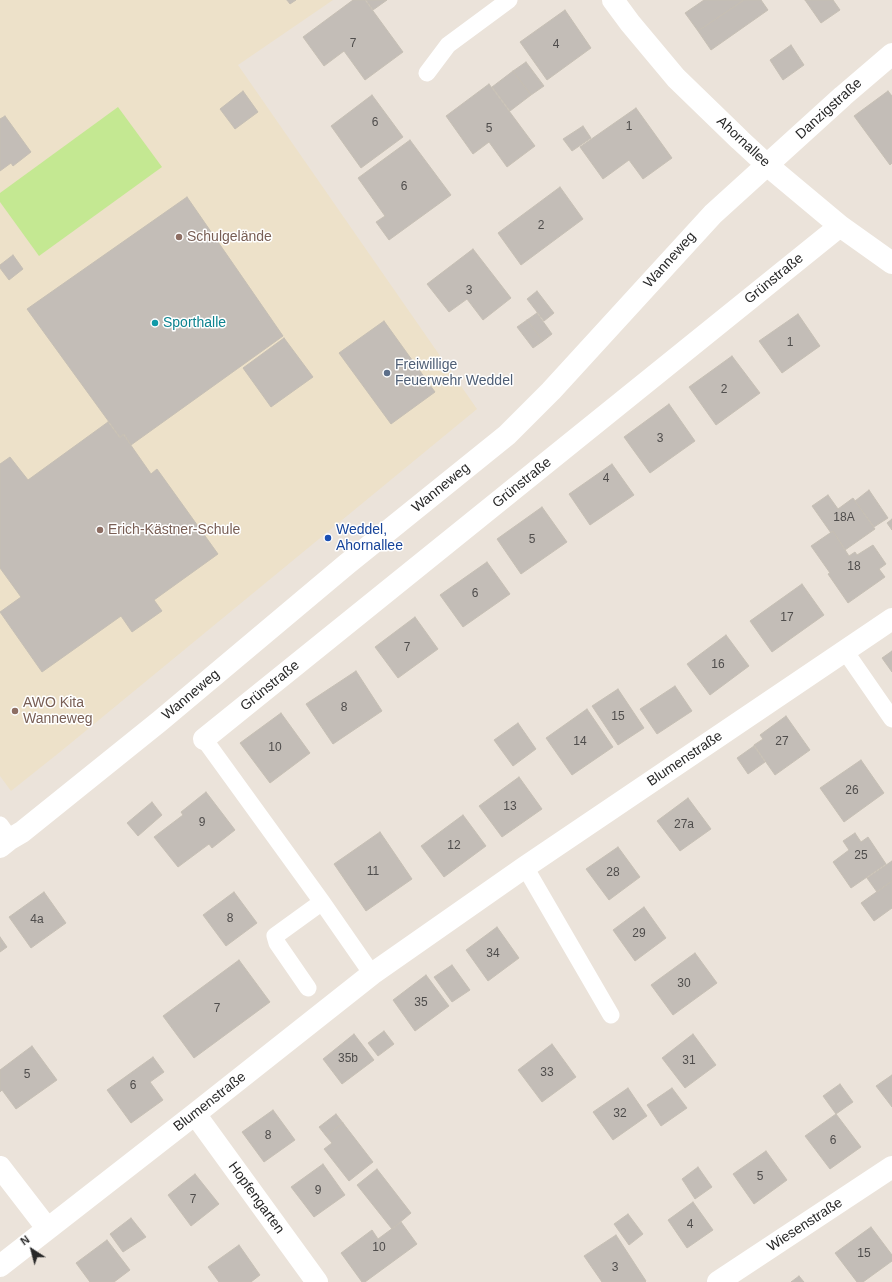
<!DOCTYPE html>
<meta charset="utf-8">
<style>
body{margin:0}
#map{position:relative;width:892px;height:1282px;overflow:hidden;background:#ebe3da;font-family:Helvetica,sans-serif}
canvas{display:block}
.north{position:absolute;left:12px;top:1230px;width:40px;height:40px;-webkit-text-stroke:3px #fff;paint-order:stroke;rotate:324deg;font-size:11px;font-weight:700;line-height:16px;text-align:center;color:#282828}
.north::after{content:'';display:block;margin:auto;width:14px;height:18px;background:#282828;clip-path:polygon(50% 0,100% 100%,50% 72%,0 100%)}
</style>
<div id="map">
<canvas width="892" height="1282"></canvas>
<div class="north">N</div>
</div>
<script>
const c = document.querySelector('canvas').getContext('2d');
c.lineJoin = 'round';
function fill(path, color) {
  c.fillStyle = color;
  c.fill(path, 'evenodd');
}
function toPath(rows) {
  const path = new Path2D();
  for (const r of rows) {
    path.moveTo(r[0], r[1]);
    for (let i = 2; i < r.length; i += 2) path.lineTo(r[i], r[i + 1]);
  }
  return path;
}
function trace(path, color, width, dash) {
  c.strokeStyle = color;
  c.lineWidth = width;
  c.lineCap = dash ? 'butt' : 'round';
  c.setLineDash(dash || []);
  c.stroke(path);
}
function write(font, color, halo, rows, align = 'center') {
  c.font = font + ' Helvetica,sans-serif';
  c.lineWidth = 3;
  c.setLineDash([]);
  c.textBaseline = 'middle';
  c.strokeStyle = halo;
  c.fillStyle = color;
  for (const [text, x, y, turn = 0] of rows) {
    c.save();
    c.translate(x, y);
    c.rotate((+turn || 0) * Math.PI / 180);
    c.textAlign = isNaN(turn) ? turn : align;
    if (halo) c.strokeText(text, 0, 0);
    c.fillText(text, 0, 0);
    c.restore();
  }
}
fill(toPath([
 [0,0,333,0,238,65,477,409,60,752,11,791,0,776]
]), '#ede1c9');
fill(toPath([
 [118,107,162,167,39,256,0,202,0,193]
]), '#c4e892');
const building = toPath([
 [287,0,296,0,290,4,287,0],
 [353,0,365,0,403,52,365,80,344,51,324,66,303,37,353,0],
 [366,0,387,0,373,10,366,0],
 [704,0,744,0,698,31,685,13,704,0],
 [744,0,761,0,768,10,711,50,698,31,744,0],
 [805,0,833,0,840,10,821,23,805,0],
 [565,10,591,48,547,80,520,42,565,10],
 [791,45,804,65,783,80,770,60,791,45],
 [526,62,544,86,531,95,513,71,526,62],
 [513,71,531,95,510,111,492,87,513,71],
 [489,84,535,146,507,167,489,142,473,154,446,116,489,84],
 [243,91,258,112,235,129,220,109,243,91],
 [888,91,892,96,892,163,890,165,854,116,888,91],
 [372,95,403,137,361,168,331,126,372,95],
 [636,108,672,158,643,179,629,160,603,179,580,147,636,108],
 [5,116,31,152,13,166,11,163,0,171,0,119,5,116],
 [583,126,591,138,572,151,563,139,583,126],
 [410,140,451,195,389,240,376,222,385,216,358,178,410,140],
 [560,187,583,219,521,265,498,233,560,187],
 [187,197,283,336,131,445,124,434,120,437,27,309,187,197],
 [473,249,511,298,483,320,467,299,449,312,427,284,473,249],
 [13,255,23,269,9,280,0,268,0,265,13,255],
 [537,291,554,313,544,321,527,299,537,291],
 [537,313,552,334,543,341,527,320,537,313],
 [798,314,820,346,782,373,759,341,798,314],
 [527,320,543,341,533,348,517,327,527,320],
 [384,321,435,392,391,424,339,353,384,321],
 [284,338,313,377,271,407,243,368,284,338],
 [732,356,760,393,716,425,689,387,732,356],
 [669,404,695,441,650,473,624,437,669,404],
 [108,422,120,438,123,434,151,474,157,469,218,554,154,600,162,611,132,632,121,616,42,672,0,612,21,597,0,568,0,464,10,457,28,480,108,422],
 [612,464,634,495,590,525,569,494,612,464],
 [869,490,888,518,874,527,855,501,869,490],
 [828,495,838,509,853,498,875,529,845,550,833,531,831,533,812,506,828,495],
 [542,507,567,542,521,574,497,539,542,507],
 [892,519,892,530,887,523,892,519],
 [833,531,849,556,855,552,857,555,873,545,886,564,879,569,885,577,848,603,828,574,830,573,811,546,833,531],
 [487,562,510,594,463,627,440,595,487,562],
 [802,584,824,615,772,652,750,621,802,584],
 [415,617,438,649,398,678,375,647,415,617],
 [726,635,749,666,710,695,687,664,726,635],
 [892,651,892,672,882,658,892,651],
 [356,671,382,711,333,744,306,704,356,671],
 [675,686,692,711,657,734,640,709,675,686],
 [618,689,644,728,618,745,592,706,618,689],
 [587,709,613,747,572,775,546,738,587,709],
 [281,713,310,753,270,783,240,743,281,713],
 [786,716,810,750,775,775,754,745,763,739,760,735,786,716],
 [518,723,536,749,513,766,494,740,518,723],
 [754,746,765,762,748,774,737,758,754,746],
 [861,760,884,793,844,822,820,788,861,760],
 [519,777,542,809,502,837,479,806,519,777],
 [206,792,235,830,212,848,209,844,178,867,154,837,183,815,181,812,206,792],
 [688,798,711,829,680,851,657,821,688,798],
 [152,802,162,815,138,836,127,823,152,802],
 [463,815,486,846,444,877,421,846,463,815],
 [380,832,412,879,366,911,334,864,380,832],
 [855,833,861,842,868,837,886,864,851,888,833,862,849,850,843,841,855,833],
 [618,847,640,877,609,900,586,869,618,847],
 [892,861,892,881,877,892,867,878,892,861],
 [892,881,892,908,874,921,861,903,892,881],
 [44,892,66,923,31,948,9,917,44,892],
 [234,892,257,923,226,946,203,915,234,892],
 [644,907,666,938,635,961,613,930,644,907],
 [497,927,519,958,488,981,466,950,497,927],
 [0,937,7,947,0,952,0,937],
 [695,953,717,983,673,1015,651,985,695,953],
 [239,960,270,1002,194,1058,163,1016,239,960],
 [452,965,470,990,452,1002,434,977,452,965],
 [426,975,449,1006,415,1031,393,1000,426,975],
 [384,1031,394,1044,378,1056,368,1043,384,1031],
 [354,1034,374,1060,342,1084,323,1059,354,1034],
 [693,1034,716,1065,685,1088,662,1058,693,1034],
 [552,1044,576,1077,542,1102,518,1070,552,1044],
 [32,1046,57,1080,16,1109,2,1090,0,1092,0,1070,32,1046],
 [153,1057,164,1072,150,1082,163,1100,131,1123,107,1090,153,1057],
 [892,1075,892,1107,876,1086,892,1075],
 [840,1084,853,1102,836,1114,823,1096,840,1084],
 [628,1088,647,1116,613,1140,593,1112,628,1088],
 [672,1088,687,1108,661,1126,647,1105,672,1088],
 [273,1110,295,1140,264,1162,242,1132,273,1110],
 [336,1114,343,1123,326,1136,319,1127,336,1114],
 [836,1114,861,1147,830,1169,805,1136,836,1114],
 [343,1123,373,1162,349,1181,324,1149,332,1143,326,1136,343,1123],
 [766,1151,787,1180,754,1204,733,1174,766,1151],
 [323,1164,345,1195,314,1217,291,1187,323,1164],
 [698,1167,712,1187,695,1199,682,1179,698,1167],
 [377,1169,411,1213,392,1229,357,1185,377,1169],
 [195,1174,219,1204,191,1226,168,1195,195,1174],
 [693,1202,713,1230,687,1248,668,1220,693,1202],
 [628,1214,643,1234,629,1245,614,1224,628,1214],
 [131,1218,146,1237,123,1252,110,1234,131,1218],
 [401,1222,417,1244,365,1282,362,1282,341,1253,372,1230,378,1239,401,1222],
 [871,1227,892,1255,892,1261,863,1282,857,1282,835,1253,871,1227],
 [616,1235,646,1281,645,1282,602,1282,584,1256,616,1235],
 [107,1240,130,1270,114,1282,90,1282,76,1263,107,1240],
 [239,1245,260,1275,251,1282,219,1282,208,1267,239,1245],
 [799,1276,804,1282,791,1282,799,1276]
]);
fill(building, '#c3bdb7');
trace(building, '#c6bfb4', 1);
trace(toPath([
 [427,73,448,45,509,0],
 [845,651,892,719],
 [204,739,322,902,372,974],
 [0,825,10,839],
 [525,867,611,1015],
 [308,988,277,943,275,936,322,902]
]), '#fff', 17);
trace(toPath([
 [613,0,630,23,676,78,740,140,767,165,840,226,892,263],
 [204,739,840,226],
 [0,847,10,839,22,832,160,721,347,564,507,435,551,391,713,214,843,96,892,54],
 [195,1114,317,1282],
 [0,1167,47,1228],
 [0,1266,195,1114,372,974,525,867,892,619],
 [718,1282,892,1167]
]), '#fff', 22);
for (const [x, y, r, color] of [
 [179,237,4,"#8d6e63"],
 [155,323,4,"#0f9aa8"],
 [387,373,4,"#5c6f8a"],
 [100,530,4,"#8d6e63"],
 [328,538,4,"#1a4fb4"],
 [15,711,4,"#8d6e63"]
]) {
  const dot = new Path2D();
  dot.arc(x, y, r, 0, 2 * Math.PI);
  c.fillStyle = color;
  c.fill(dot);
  trace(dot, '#fff', 1.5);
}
write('12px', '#4f4d4c', null, [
 ["7",353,44],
 ["4",556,45],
 ["6",375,123],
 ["1",629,127],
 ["5",489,129],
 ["6",404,187],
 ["2",541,226],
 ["3",469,291],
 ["1",790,343],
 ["2",724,390],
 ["3",660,439],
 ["4",606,479],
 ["18A",844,518],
 ["5",532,540],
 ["18",854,567],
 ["6",475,594],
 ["17",787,618],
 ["7",407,648],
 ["16",718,665],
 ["8",344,708],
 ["15",618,717],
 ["14",580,742],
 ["27",782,742],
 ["10",275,748],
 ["26",852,791],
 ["13",510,807],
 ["9",202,823],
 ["27a",684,825],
 ["12",454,846],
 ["25",861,856],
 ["11",373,872],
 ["28",613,873],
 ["8",230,919],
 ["4a",37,920],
 ["29",639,934],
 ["34",493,954],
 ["30",684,984],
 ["35",421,1003],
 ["7",217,1009],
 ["35b",348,1059],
 ["31",689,1061],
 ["33",547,1073],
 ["5",27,1075],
 ["6",133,1086],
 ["32",620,1114],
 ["8",268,1136],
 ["6",833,1141],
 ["5",760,1177],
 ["9",318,1191],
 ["7",193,1200],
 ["4",690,1225],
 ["10",379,1248],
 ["15",864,1254],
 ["3",615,1268]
]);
write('14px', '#282828', '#fff', [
 ["Danzigstraße",829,109,-42],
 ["Ahornallee",743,142,43],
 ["Wanneweg",670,260,-48],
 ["Grünstraße",774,279,-39],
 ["Grünstraße",522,483,-39],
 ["Wanneweg",441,488,-39],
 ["Grünstraße",270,686,-39],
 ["Wanneweg",191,695,-40],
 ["Blumenstraße",685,759,-34],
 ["Blumenstraße",210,1102,-38],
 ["Hopfengarten",256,1198,54],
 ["Wiesenstraße",805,1225,-33]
]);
write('14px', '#785e54', '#fff', [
 ["Schulgelände",187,237],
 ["Erich-Kästner-Schule",108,530],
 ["AWO Kita",23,703],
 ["Wanneweg",23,719]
], 'left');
write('14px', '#0d838f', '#fff', [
 ["Sporthalle",163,323]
], 'left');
write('14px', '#4e5e75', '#fff', [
 ["Freiwillige",395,365],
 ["Feuerwehr Weddel",395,381]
], 'left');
write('14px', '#164399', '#fff', [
 ["Weddel,",336,530],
 ["Ahornallee",336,546]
], 'left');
</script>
